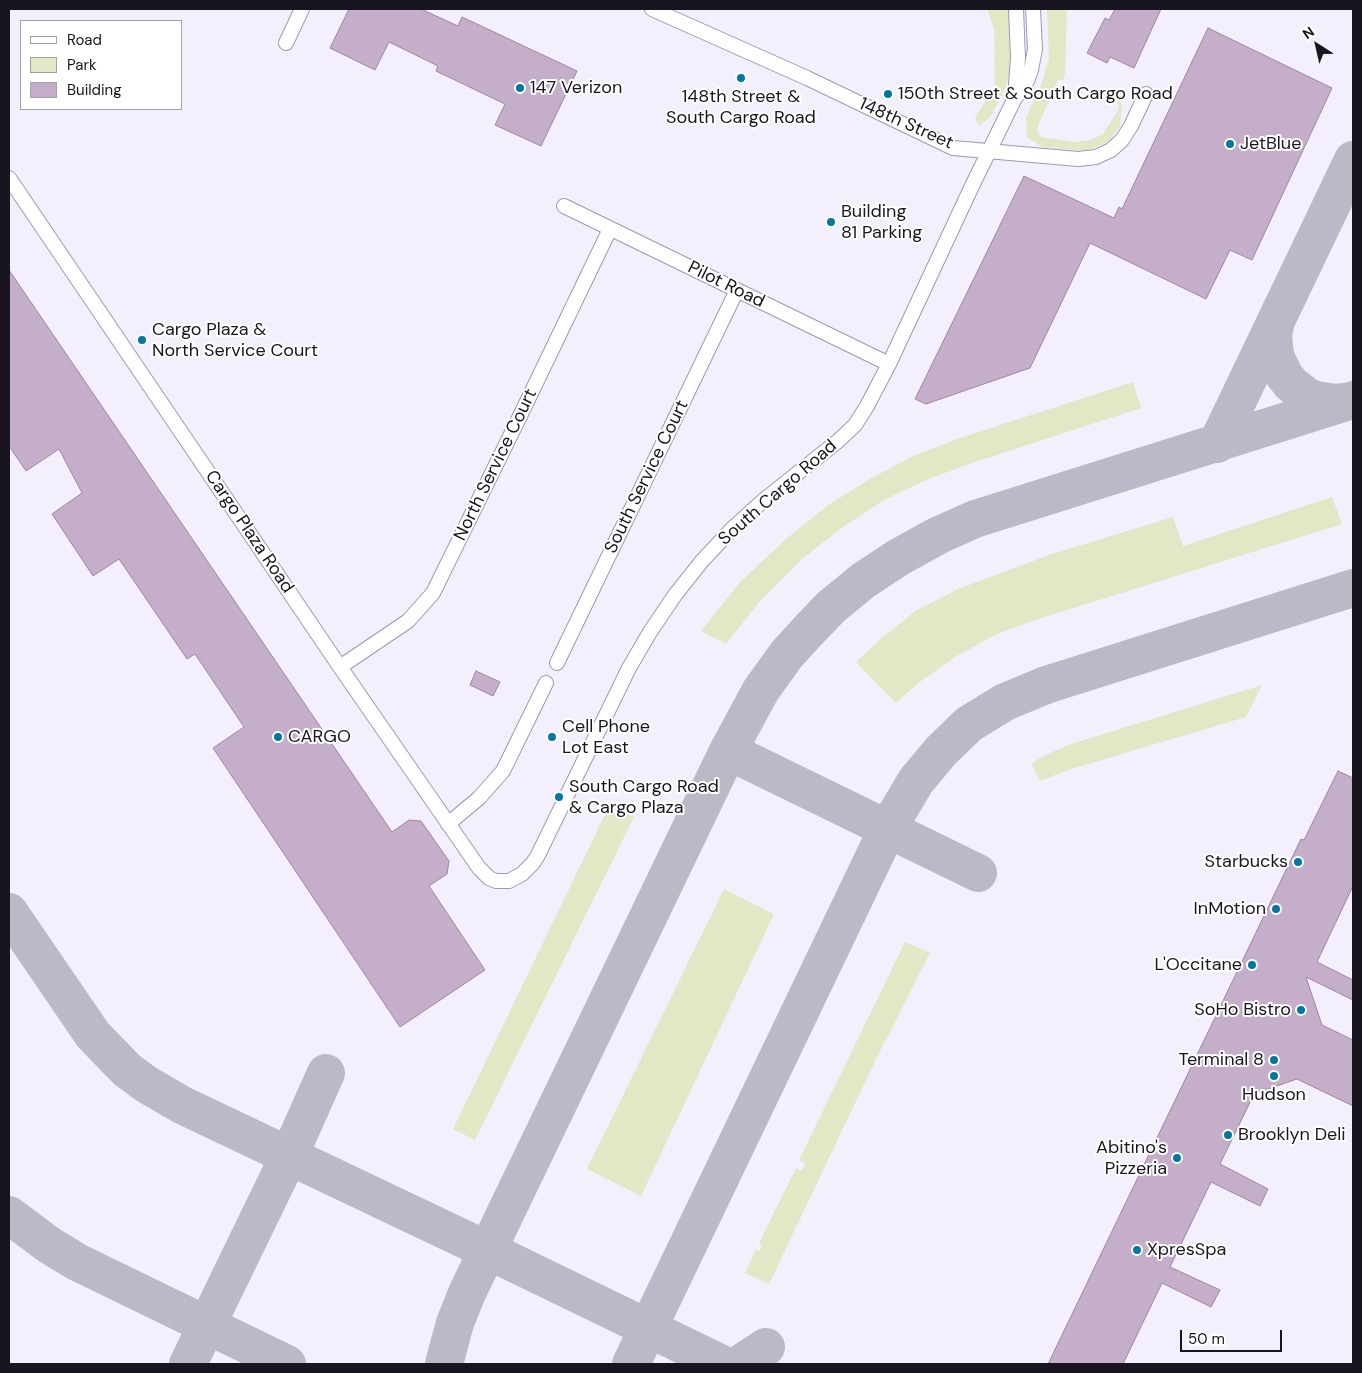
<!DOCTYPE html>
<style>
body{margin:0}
#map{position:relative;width:1362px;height:1373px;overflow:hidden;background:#f3effd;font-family:"DM Sans",sans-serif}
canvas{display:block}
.frame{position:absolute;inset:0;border:10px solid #181520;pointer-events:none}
.legend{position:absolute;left:20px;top:20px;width:162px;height:90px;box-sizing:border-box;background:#fff;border:1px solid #a3a1a6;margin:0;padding:6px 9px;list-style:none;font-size:15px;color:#181520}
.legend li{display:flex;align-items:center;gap:10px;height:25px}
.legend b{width:25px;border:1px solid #a3a1a6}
.north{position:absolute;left:1292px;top:20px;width:50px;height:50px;-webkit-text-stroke:4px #fff;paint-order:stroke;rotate:325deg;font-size:14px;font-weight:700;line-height:20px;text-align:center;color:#181520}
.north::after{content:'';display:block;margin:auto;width:18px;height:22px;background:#181520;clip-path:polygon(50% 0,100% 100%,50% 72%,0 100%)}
.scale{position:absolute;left:1180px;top:1330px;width:102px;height:22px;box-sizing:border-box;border:2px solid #181520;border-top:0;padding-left:6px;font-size:15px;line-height:18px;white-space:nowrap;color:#181520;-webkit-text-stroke:4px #fff;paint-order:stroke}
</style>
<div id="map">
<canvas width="1362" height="1373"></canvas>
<div class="frame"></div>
<ul class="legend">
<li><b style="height:6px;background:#fff"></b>Road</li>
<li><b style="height:14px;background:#e2e8c5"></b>Park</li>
<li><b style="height:14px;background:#c4aeca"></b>Building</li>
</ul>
<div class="north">N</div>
<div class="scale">50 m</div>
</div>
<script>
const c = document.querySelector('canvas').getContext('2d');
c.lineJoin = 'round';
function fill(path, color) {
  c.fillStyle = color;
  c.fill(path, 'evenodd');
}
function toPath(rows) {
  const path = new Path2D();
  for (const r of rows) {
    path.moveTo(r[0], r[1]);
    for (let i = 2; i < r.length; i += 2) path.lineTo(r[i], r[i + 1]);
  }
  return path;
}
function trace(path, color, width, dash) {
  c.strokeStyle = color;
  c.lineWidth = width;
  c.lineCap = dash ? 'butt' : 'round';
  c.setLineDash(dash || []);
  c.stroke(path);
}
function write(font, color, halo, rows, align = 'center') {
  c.font = font + ' "DM Sans",sans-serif';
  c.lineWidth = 4;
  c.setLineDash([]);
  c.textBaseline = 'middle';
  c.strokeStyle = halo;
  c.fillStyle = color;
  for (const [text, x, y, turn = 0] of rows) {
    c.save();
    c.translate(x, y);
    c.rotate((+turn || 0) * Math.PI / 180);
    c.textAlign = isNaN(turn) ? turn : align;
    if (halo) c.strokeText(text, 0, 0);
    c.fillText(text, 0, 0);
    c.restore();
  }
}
fill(toPath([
 [987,9,1010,9,1013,47,1011,67,1005,89,991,116,979,126,975,118,995,86,994,29],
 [1047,9,1067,9,1065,73,1063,80,1058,80,1037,128,1038,133,1041,137,1074,142,1090,140,1103,134,1117,112,1119,106,1113,95,1117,95,1122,107,1120,126,1109,141,1087,151,1042,147,1027,137,1026,118,1043,80,1049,58],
 [1133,382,1141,408,972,463,926,480,884,500,843,527,802,559,760,601,726,644,701,631,740,582,786,539,828,505,870,479,915,455,963,437],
 [1332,497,1342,524,1032,621,995,635,955,657,921,681,896,703,856,662,883,637,917,610,958,589,1052,554,1173,517,1183,546],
 [1262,685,1246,717,1068,770,1040,781,1031,763,1050,753,1071,744],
 [610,804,634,817,475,1140,453,1129],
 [724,889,774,914,641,1196,587,1169],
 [905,942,930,953,877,1057,769,1284,745,1273,756,1249,759,1251,762,1245,759,1243,796,1168,802,1171,805,1163,799,1160]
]), '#e2e8c5');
trace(toPath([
 [1276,321,1273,335,1275,356,1284,375,1291,384,1308,397,1316,400,1335,403,1345,402],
 [1217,444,1353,160],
 [728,751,978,873],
 [9,912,93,1035,127,1070,146,1084,182,1105,487,1250,722,1364],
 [9,1215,49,1245,77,1262,287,1364],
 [188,1364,289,1156,326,1073],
 [444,1364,455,1323,467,1293,728,751,761,690,787,654,808,631,831,607,864,580,899,557,939,535,975,519,1353,400],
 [631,1364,888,828,916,781,941,751,969,724,1005,702,1046,685,1353,588],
 [740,1364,766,1347]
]), '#bcb8c6', 38);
const building = toPath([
 [349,9,421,9,458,26,462,17,577,71,541,146,495,125,505,104,436,71,438,66,389,42,375,70,330,48,349,9],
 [1115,9,1161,9,1134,68,1110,57,1107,63,1087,53,1105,18,1109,20,1115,9],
 [1208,28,1332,88,1252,260,1230,250,1206,299,1090,243,1030,368,926,404,915,399,1024,176,1114,218,1119,207,1122,209,1208,28],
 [9,270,392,832,409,820,421,821,449,861,447,874,429,886,485,970,400,1027,213,748,244,727,195,654,187,659,119,559,93,576,52,514,82,493,59,449,26,471,9,446,9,270],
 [476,671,500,682,493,696,470,685,476,671],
 [1338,771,1353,778,1353,886,1317,962,1353,980,1353,1000,1306,977,1322,1025,1353,1040,1353,1106,1297,1079,1254,1094,1220,1164,1268,1189,1260,1206,1211,1182,1170,1267,1220,1290,1211,1307,1162,1283,1123,1364,1048,1364,1301,839,1304,840,1338,771]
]);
fill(building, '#c4aeca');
trace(building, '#9c87a2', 1);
const street = toPath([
 [652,9,807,78,953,148,1078,159,1096,157,1111,150,1122,140,1131,126,1146,94],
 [286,43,302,9],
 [1015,97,1018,58,1016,9],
 [9,178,340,667,479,868,489,878,496,881,509,881,522,874,533,863,538,855,629,668,650,632,675,595,702,561,732,529,764,500,838,441,855,425,867,406,889,364,972,186,1014,100,1027,81,1031,70,1035,49,1033,9],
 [564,206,889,364],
 [557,663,737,290],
 [340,667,408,621,433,593,521,414,610,229],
 [448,824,479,798,503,771,546,683]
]);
trace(street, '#a097b7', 16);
trace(street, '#fff', 14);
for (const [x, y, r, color] of [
 [741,78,5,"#0277a0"],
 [520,88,5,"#0277a0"],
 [888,94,5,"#0277a0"],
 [1230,144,5,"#0277a0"],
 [831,222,5,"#0277a0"],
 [142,340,5,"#0277a0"],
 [278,737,5,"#0277a0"],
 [552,737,5,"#0277a0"],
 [559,797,5,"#0277a0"],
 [1298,862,5,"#0277a0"],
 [1276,909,5,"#0277a0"],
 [1252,965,5,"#0277a0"],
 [1301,1010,5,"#0277a0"],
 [1274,1060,5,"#0277a0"],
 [1274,1076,5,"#0277a0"],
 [1228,1135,5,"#0277a0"],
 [1177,1158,5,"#0277a0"],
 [1137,1250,5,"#0277a0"]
]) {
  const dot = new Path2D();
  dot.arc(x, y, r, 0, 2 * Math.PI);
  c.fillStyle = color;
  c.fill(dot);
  trace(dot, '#fff', 2);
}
write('18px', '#181520', '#fff', [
 ["147 Verizon",530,88],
 ["150th Street & South Cargo Road",898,94],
 ["148th Street &",741,97,"center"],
 ["South Cargo Road",741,118,"center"],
 ["JetBlue",1240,144],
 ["Building",841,212],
 ["81 Parking",841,233],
 ["Cargo Plaza &",152,330],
 ["North Service Court",152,351],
 ["Cell Phone",562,727],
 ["Lot East",562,748],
 ["CARGO",288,737],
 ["South Cargo Road",569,787],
 ["& Cargo Plaza",569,808],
 ["Starbucks",1288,862,"right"],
 ["InMotion",1266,909,"right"],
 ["L'Occitane",1242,965,"right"],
 ["SoHo Bistro",1291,1010,"right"],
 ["Terminal 8",1264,1060,"right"],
 ["Hudson",1274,1095,"center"],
 ["Brooklyn Deli",1238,1135],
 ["Abitino's",1167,1148,"right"],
 ["Pizzeria",1167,1169,"right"],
 ["XpresSpa",1147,1250]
], 'left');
write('18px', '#181520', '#fff', [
 ["148th Street",906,124,24],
 ["Pilot Road",726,285,26],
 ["North Service Court",496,465,-64],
 ["South Service Court",647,477,-64],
 ["South Cargo Road",778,493,-41],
 ["Cargo Plaza Road",249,532,56]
]);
</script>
